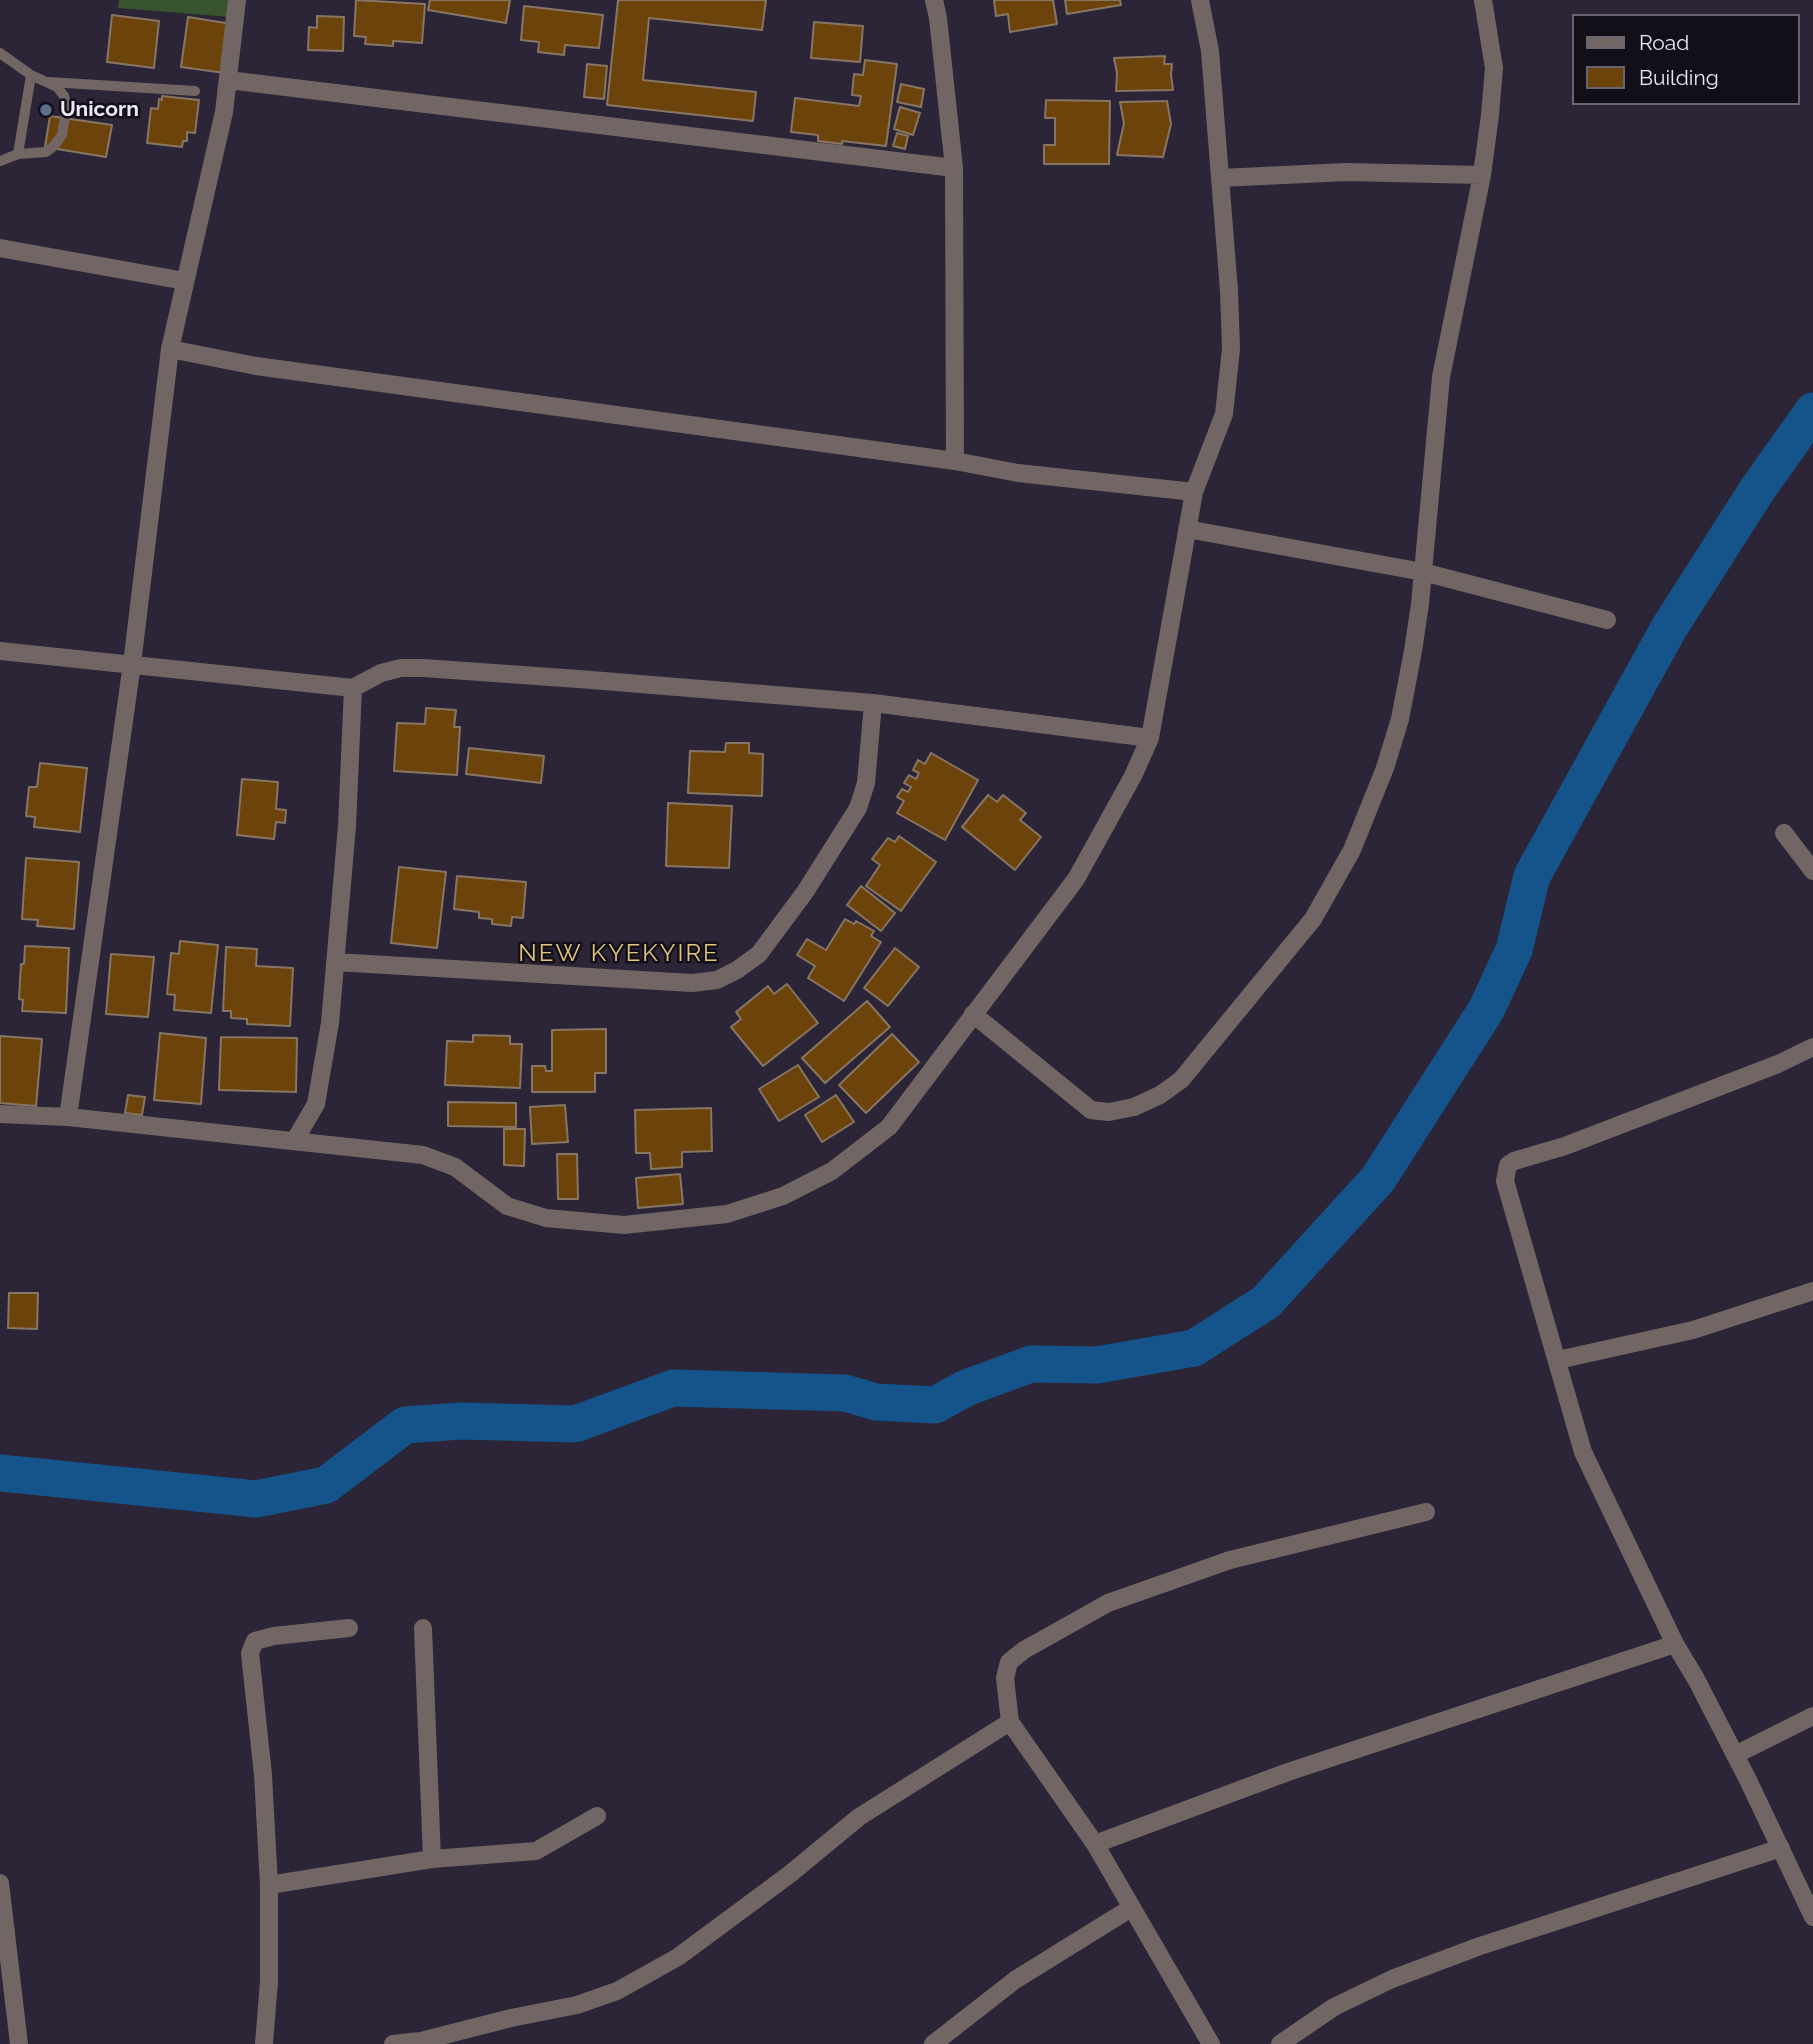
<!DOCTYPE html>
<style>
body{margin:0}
#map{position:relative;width:1813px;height:2044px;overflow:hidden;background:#2b2537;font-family:Raleway,sans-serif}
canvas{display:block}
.legend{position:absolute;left:1572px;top:14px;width:228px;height:91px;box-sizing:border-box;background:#120f18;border:2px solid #696570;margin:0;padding:9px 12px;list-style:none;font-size:21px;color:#ebe7f4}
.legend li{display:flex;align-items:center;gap:14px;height:35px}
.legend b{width:35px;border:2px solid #696570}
</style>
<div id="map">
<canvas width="1813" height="2044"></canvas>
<ul class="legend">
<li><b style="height:9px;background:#726664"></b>Road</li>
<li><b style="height:19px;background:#6d430c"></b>Building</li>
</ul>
</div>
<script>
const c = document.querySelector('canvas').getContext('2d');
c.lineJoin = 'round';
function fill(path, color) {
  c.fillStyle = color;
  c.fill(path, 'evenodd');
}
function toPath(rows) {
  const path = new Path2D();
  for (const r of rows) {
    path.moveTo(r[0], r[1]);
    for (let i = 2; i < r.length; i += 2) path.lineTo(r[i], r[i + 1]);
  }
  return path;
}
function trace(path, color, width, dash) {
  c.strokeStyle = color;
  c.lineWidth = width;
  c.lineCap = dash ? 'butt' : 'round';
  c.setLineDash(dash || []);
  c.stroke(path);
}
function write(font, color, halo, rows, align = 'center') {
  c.font = font + ' Raleway,sans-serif';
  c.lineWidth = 5;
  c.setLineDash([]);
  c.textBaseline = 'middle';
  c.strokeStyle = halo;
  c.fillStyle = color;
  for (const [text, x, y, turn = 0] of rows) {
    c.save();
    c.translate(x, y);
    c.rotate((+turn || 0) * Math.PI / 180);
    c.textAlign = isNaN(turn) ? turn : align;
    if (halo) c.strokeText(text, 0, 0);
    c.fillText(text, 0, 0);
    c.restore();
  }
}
fill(toPath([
 [119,0,232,0,231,17,118,8]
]), '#38542e');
trace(toPath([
 [0,1473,256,1499,326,1485,405,1425,461,1421,575,1424,673,1388,845,1393,876,1402,935,1405,966,1388,1031,1364,1097,1365,1194,1348,1266,1302,1378,1179,1486,1010,1514,950,1532,876,1669,628,1757,490,1813,411]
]), '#15548a', 37);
const building = toPath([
 [356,0,425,4,422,43,393,41,393,46,365,44,366,37,354,36,356,0],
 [430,0,510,0,506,23,428,10,430,0],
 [618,0,766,0,762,30,649,18,643,80,756,92,753,121,607,105,618,0],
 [994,0,1053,0,1057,24,1010,32,1008,14,996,16,994,0],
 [1065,0,1120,0,1121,5,1067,14,1065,0],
 [524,6,603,15,599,48,565,45,564,55,538,52,539,42,521,40,524,6],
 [112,15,159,21,154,68,107,62,112,15],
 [317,16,344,17,343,51,308,50,309,27,317,28,317,16],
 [188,17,232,24,225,73,181,67,188,17],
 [814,22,863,26,860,62,811,58,814,22],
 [1165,56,1164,64,1172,64,1171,75,1173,90,1116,91,1117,73,1114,58,1165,56],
 [865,60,897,64,886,146,842,141,842,144,818,141,818,135,791,132,795,98,859,106,861,96,852,95,854,74,863,75,865,60],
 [587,64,607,66,604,99,584,97,587,64],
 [901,84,924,89,921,107,897,102,901,84],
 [162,96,199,100,195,133,187,132,187,141,183,141,182,147,147,143,151,108,158,109,159,99,162,100,162,96],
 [1046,100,1110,101,1109,164,1044,164,1044,145,1055,145,1055,118,1045,118,1046,100],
 [1167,101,1171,124,1163,157,1117,155,1124,123,1120,102,1167,101],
 [900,107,920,113,913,135,894,129,900,107],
 [50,116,112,125,106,157,45,147,50,116],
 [897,133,908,136,905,149,893,146,897,133],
 [426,708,456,710,454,727,460,727,457,775,394,771,397,723,425,724,426,708],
 [726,743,749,743,749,753,763,754,762,796,688,793,690,751,725,752,726,743],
 [469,748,544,756,541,783,466,774,469,748],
 [931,753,978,780,945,840,897,813,904,801,897,797,902,789,908,792,911,787,904,783,909,775,916,779,919,773,913,770,918,760,925,764,931,753],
 [40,763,87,768,80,832,34,827,35,817,26,816,29,787,37,787,40,763],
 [242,779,278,782,276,809,286,810,285,823,276,822,274,839,237,835,242,779],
 [988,795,997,802,1003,795,1026,813,1020,820,1041,837,1015,870,962,827,988,795],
 [668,803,732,806,729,868,666,866,668,803],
 [899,836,936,862,901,911,866,886,880,865,872,859,888,838,895,842,899,836],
 [26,858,79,862,74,929,37,926,38,920,22,919,26,858],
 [399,867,446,872,437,948,391,943,399,867],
 [457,876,526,882,523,918,512,917,511,926,492,924,492,919,479,918,479,912,454,909,457,876],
 [861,886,895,913,881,931,847,905,861,886],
 [845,919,854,924,856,921,874,931,871,936,881,942,844,1001,808,978,815,966,797,955,807,939,826,950,845,919],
 [180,941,218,945,211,1013,174,1010,175,995,167,994,171,953,179,954,180,941],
 [25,946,69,948,66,1013,22,1011,23,1000,19,999,21,964,24,964,25,946],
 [226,947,257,949,256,966,293,968,290,1026,247,1024,247,1019,231,1018,231,1011,223,1011,226,947],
 [895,948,919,967,888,1006,864,988,895,948],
 [111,954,154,957,148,1017,106,1014,111,954],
 [787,984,818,1023,763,1066,731,1027,741,1019,736,1012,768,986,774,994,787,984],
 [867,1001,890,1027,825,1083,802,1058,867,1001],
 [606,1029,606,1073,595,1073,595,1092,532,1092,532,1066,545,1066,546,1071,552,1071,552,1030,606,1029],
 [160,1033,206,1038,201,1104,154,1100,160,1033],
 [892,1034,919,1062,866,1113,839,1085,892,1034],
 [473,1035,510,1036,510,1044,522,1044,520,1088,445,1085,447,1041,473,1042,473,1035],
 [0,1036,42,1039,36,1106,0,1103,0,1036],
 [221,1037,297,1038,296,1092,219,1090,221,1037],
 [798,1065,819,1097,779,1121,759,1089,798,1065],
 [128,1095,145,1097,142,1115,125,1113,128,1095],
 [836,1095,854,1122,822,1142,805,1115,836,1095],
 [448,1102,516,1103,516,1127,448,1126,448,1102],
 [565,1105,568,1142,532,1144,530,1107,565,1105],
 [711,1108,712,1151,682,1152,682,1167,651,1169,650,1153,636,1153,635,1110,711,1108],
 [504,1129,525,1129,524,1166,504,1165,504,1129],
 [557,1154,577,1154,578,1199,558,1199,557,1154],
 [680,1174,683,1204,638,1208,636,1178,680,1174],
 [9,1293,38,1293,37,1329,8,1328,9,1293]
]);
fill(building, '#6d430c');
trace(building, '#877664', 2);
trace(toPath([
 [0,53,31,75,18,154,0,161],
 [49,82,195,91],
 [18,154,46,152,54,146,62,135,67,106,64,96,57,87,31,75]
]), '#726664', 10);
trace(toPath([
 [934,0,938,18,954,168,955,461],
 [228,80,954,168],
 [1221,178,1346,172,1482,175],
 [0,248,185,281],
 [170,349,256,366,955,461,1018,473,1194,492,1224,414,1231,349,1229,291,1210,51,1200,0],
 [1187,529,1423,572,1607,620],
 [0,651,353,688,381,673,401,668,423,668,579,679,873,703,1150,738],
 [1784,833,1813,871],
 [335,962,692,983,717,980,737,970,759,954,805,892,858,808,866,783,873,703],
 [973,1014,1091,1110,1109,1112,1134,1107,1160,1095,1181,1080,1313,919,1352,850,1385,768,1400,719,1413,651,1420,604,1441,377,1482,175,1490,115,1494,68,1483,0],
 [1813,1047,1778,1064,1565,1146,1514,1161,1508,1165,1505,1181,1583,1452,1675,1644,1696,1679,1748,1780,1813,1917],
 [0,1114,68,1117,423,1155,455,1167,507,1206,546,1218,624,1225,727,1214,783,1196,832,1171,889,1127,1076,879,1133,776,1150,738,1194,492],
 [68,1117,132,664,170,349,224,112,237,0],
 [295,1140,316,1104,330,1023,347,826,353,688],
 [1558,1360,1693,1330,1813,1291],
 [423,1628,432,1859],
 [1735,1755,1813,1716],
 [1095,1844,1288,1772,1675,1644],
 [0,1883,19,2044],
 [269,1885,432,1859,536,1851,597,1816],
 [264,2044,269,1981,269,1885,263,1775,250,1653,255,1641,274,1636,349,1628],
 [393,2044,421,2041,511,2018,577,2005,617,1991,678,1957,790,1874,859,1817,1010,1722],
 [933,2044,1015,1980,1131,1908],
 [1211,2044,1095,1844,1010,1722,1005,1678,1009,1662,1024,1650,1108,1603,1230,1560,1426,1512],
 [1280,2044,1334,2007,1392,1979,1480,1946,1781,1848]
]), '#726664', 18);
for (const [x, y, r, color] of [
 [46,110,7,"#5c6f8a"]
]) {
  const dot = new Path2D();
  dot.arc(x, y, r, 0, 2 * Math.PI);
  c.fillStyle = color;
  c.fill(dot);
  trace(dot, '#120f18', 2.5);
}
write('bold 21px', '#ebe7f4', '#120f18', [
 ["Unicorn",60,110]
], 'left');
c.letterSpacing = '2px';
write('24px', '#e2c77b', '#120f18', [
 ["NEW KYEKYIRE",619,954]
]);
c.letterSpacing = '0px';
</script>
